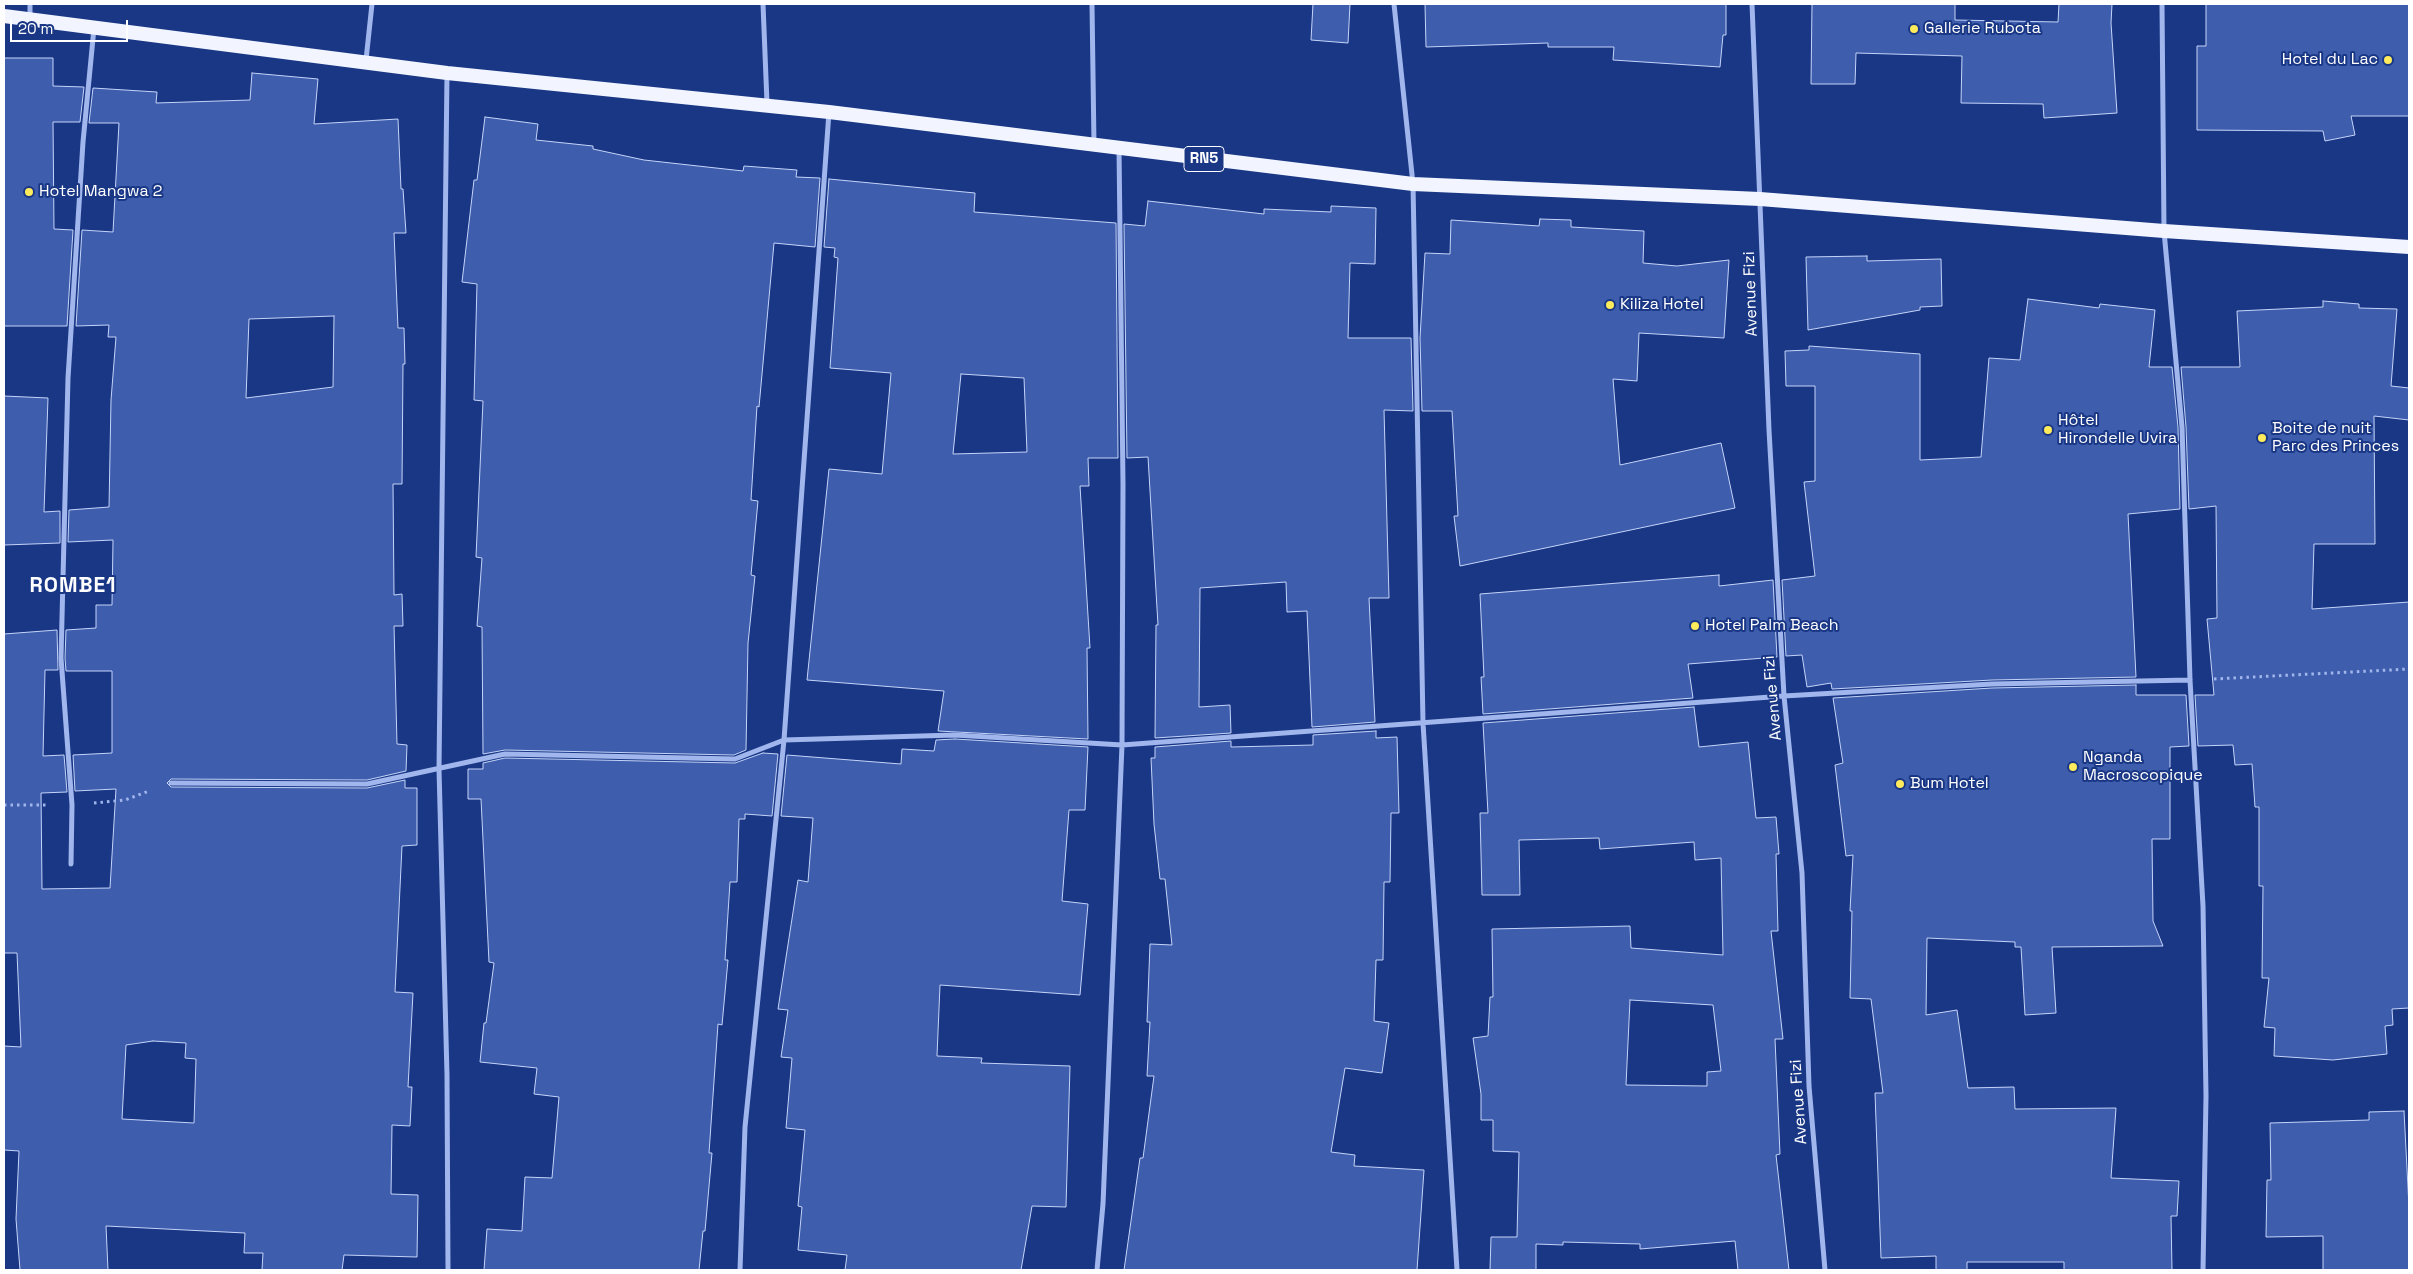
<!DOCTYPE html>
<meta charset="utf-8">
<style>
body{margin:0}
#map{position:relative;width:2413px;height:1274px;overflow:hidden;background:#193785;font-family:"Space Grotesk",sans-serif}
canvas{display:block}
.frame{position:absolute;inset:0;border:5px solid #fff;pointer-events:none}
.scale{position:absolute;left:10px;top:20px;width:118px;height:22px;box-sizing:border-box;border:2px solid #fff;border-top:0;padding-left:6px;font-size:15px;line-height:18px;white-space:nowrap;color:#fff;-webkit-text-stroke:4px #193785;paint-order:stroke}
</style>
<div id="map">
<canvas width="2413" height="1274"></canvas>
<div class="frame"></div>
<div class="scale">20 m</div>
</div>
<script>
const c = document.querySelector('canvas').getContext('2d');
c.lineJoin = 'round';
function fill(path, color) {
  c.fillStyle = color;
  c.fill(path, 'evenodd');
}
function toPath(rows) {
  const path = new Path2D();
  for (const r of rows) {
    path.moveTo(r[0], r[1]);
    for (let i = 2; i < r.length; i += 2) path.lineTo(r[i], r[i + 1]);
  }
  return path;
}
function trace(path, color, width, dash) {
  c.strokeStyle = color;
  c.lineWidth = width;
  c.lineCap = dash ? 'butt' : 'round';
  c.setLineDash(dash || []);
  c.stroke(path);
}
function write(font, color, halo, rows, align = 'center') {
  c.font = font + ' "Space Grotesk",sans-serif';
  c.lineWidth = 4;
  c.setLineDash([]);
  c.textBaseline = 'middle';
  c.strokeStyle = halo;
  c.fillStyle = color;
  for (const [text, x, y, turn = 0] of rows) {
    c.save();
    c.translate(x, y);
    c.rotate((+turn || 0) * Math.PI / 180);
    c.textAlign = isNaN(turn) ? turn : align;
    if (halo) c.strokeText(text, 0, 0);
    c.fillText(text, 0, 0);
    c.restore();
  }
}
const building = toPath([
 [1313,4,1350,4,1348,43,1311,40,1313,4],
 [1425,4,1726,4,1726,35,1723,35,1720,67,1613,60,1614,47,1548,47,1548,43,1426,47,1425,4],
 [1812,4,1955,4,1955,20,2058,22,2059,4,2112,4,2111,23,2117,113,2044,118,2043,104,1961,103,1962,56,1856,53,1855,84,1811,84,1812,4],
 [2206,4,2409,4,2409,116,2351,116,2355,135,2325,141,2323,131,2197,130,2197,46,2206,46,2206,4],
 [4,58,53,58,53,86,84,87,80,122,53,122,54,229,73,230,67,326,4,326,4,58],
 [252,73,318,79,314,124,398,119,401,189,403,189,406,233,394,233,398,328,404,328,405,364,403,364,402,484,393,484,394,595,402,594,403,626,394,626,397,744,407,745,406,771,367,780,171,779,167,783,171,787,367,788,405,780,405,788,417,788,417,845,402,846,395,992,413,993,408,1087,412,1087,410,1126,392,1125,391,1194,418,1195,417,1257,344,1255,342,1270,262,1270,263,1253,244,1253,245,1233,106,1226,108,1270,20,1270,16,1219,19,1151,4,1150,4,1046,21,1047,17,953,4,953,4,634,57,630,58,670,45,670,43,756,64,755,67,792,41,793,42,889,110,888,116,789,75,791,73,755,112,753,112,671,66,671,65,658,66,630,96,628,96,605,112,605,113,540,68,542,69,510,109,507,111,400,116,337,108,337,109,325,76,326,82,230,113,232,119,123,89,123,93,88,157,92,156,103,250,100,252,73],
 [334,316,333,387,246,398,249,319,334,316],
 [153,1041,186,1043,185,1058,196,1059,194,1123,122,1119,126,1045,153,1041],
 [485,117,538,124,536,140,593,146,593,149,644,160,743,171,744,166,797,170,796,177,820,178,815,247,774,243,759,407,757,406,751,500,758,501,751,575,755,576,748,643,746,750,734,755,505,750,483,754,482,627,477,626,482,558,476,557,483,401,474,400,477,284,462,282,474,180,477,180,485,117],
 [829,179,975,193,974,212,1116,223,1118,458,1088,458,1089,486,1080,486,1090,648,1087,648,1088,739,938,731,944,691,807,680,829,469,882,474,891,373,830,368,838,258,834,257,835,248,824,247,829,179],
 [961,374,1024,378,1027,452,953,454,961,374],
 [1148,201,1264,214,1264,209,1331,212,1331,206,1376,208,1375,264,1350,263,1348,338,1411,338,1413,411,1384,410,1389,598,1369,598,1375,722,1312,727,1307,611,1287,612,1286,582,1200,588,1199,707,1230,705,1231,733,1155,738,1156,625,1158,625,1148,457,1127,458,1124,224,1145,226,1148,201],
 [1540,219,1571,220,1571,227,1644,231,1643,263,1677,266,1729,260,1724,338,1639,333,1637,381,1613,379,1620,465,1721,443,1735,508,1460,566,1454,516,1458,516,1452,411,1422,411,1420,338,1425,253,1450,254,1451,220,1539,226,1540,219],
 [1867,256,1867,261,1941,259,1942,306,1920,307,1920,310,1808,330,1806,257,1867,256],
 [2028,299,2099,308,2100,304,2155,310,2149,367,2172,367,2178,427,2180,509,2128,514,2136,677,1992,680,1832,689,1831,683,1807,687,1802,655,1786,656,1782,580,1815,576,1804,482,1815,481,1815,386,1786,386,1785,351,1809,350,1809,346,1920,354,1920,460,1981,457,1989,358,2020,360,2028,299],
 [2323,301,2359,304,2359,308,2397,309,2391,386,2409,388,2409,420,2374,416,2375,544,2314,544,2312,609,2409,602,2409,1008,2392,1009,2393,1025,2385,1026,2387,1054,2333,1060,2274,1056,2275,1028,2264,1027,2269,978,2262,978,2263,886,2259,886,2259,807,2255,807,2252,764,2235,765,2233,745,2198,746,2195,695,2214,695,2207,619,2217,618,2216,506,2189,509,2186,427,2181,367,2240,367,2237,311,2323,307,2323,301],
 [4,396,48,398,44,512,60,511,60,543,4,545,4,396],
 [1719,575,1719,586,1773,580,1777,657,1688,664,1693,698,1483,714,1481,677,1484,677,1480,594,1719,575],
 [2136,685,2136,695,2186,695,2189,746,2170,747,2170,839,2152,839,2153,921,2163,946,2052,947,2056,1013,2025,1015,2021,947,2015,947,2015,942,1927,938,1926,1015,1957,1010,1968,1088,2014,1087,2015,1109,2116,1108,2111,1178,2179,1181,2177,1216,2171,1216,2172,1270,2064,1270,2064,1262,1967,1262,1967,1270,1936,1270,1936,1256,1881,1258,1875,1093,1883,1093,1871,999,1850,998,1852,911,1850,911,1853,855,1846,856,1835,765,1843,763,1833,698,1992,688,2136,685],
 [1694,707,1699,747,1748,742,1756,818,1776,817,1779,854,1776,854,1778,931,1771,931,1783,1039,1775,1039,1780,1154,1776,1155,1789,1270,1738,1270,1735,1241,1640,1249,1640,1244,1563,1242,1563,1245,1536,1244,1536,1270,1490,1270,1491,1237,1517,1237,1519,1152,1493,1151,1493,1120,1481,1120,1481,1094,1473,1038,1488,1036,1490,997,1493,997,1492,929,1630,926,1631,948,1723,955,1721,858,1695,860,1694,842,1600,849,1599,838,1519,840,1520,895,1482,895,1480,813,1488,813,1483,723,1694,707],
 [1630,1000,1713,1005,1721,1071,1707,1072,1707,1086,1626,1085,1630,1000],
 [1376,731,1376,738,1397,737,1399,813,1391,813,1390,882,1384,882,1383,960,1376,960,1374,1021,1389,1023,1382,1073,1345,1068,1331,1152,1355,1155,1354,1166,1424,1170,1417,1270,1124,1270,1140,1158,1143,1158,1154,1076,1147,1076,1150,1022,1147,1022,1150,944,1172,945,1165,879,1160,879,1154,824,1151,758,1155,758,1155,747,1231,741,1231,747,1313,745,1313,735,1376,731],
 [955,739,1088,747,1085,810,1069,810,1062,901,1088,904,1080,995,940,985,937,1056,982,1058,981,1063,1070,1066,1066,1207,1032,1206,1021,1270,845,1270,847,1255,798,1250,802,1207,798,1206,805,1130,786,1128,792,1058,781,1057,788,1010,778,1009,798,880,808,882,813,818,781,816,787,755,901,764,902,749,934,751,936,740,955,739],
 [763,753,778,754,772,816,745,814,745,819,739,819,737,882,730,882,725,960,728,960,722,1025,718,1024,709,1153,712,1153,705,1231,703,1231,699,1270,484,1270,487,1229,522,1231,525,1177,552,1178,559,1097,534,1094,537,1068,480,1062,484,1023,486,1023,494,963,489,962,481,799,468,799,468,769,483,769,483,763,505,758,735,763,763,753],
 [2404,1111,2409,1207,2409,1270,2323,1270,2323,1236,2266,1237,2267,1180,2271,1180,2270,1123,2369,1120,2369,1112,2404,1111]
]);
fill(building, '#3e5dad');
trace(building, '#c5d4f9', 1);
trace(toPath([
 [2214,679,2409,669],
 [94,803,125,800,149,791],
 [4,805,48,805]
]), '#a0b6ec', 3, [2.5, 4]);
trace(toPath([
 [30,4,30,19],
 [763,4,767,103],
 [1092,4,1094,145],
 [1394,4,1413,184,1423,723,1457,1270],
 [1752,4,1769,430,1784,696,1802,873,1809,1086,1825,1270],
 [2162,4,2164,231,2182,427,2190,680,2203,906,2206,1096,2203,1270],
 [366,60,372,4],
 [447,73,439,769,447,1075,448,1270],
 [171,783,367,784,505,754,735,759,784,740,955,735,1122,745,1784,696,1992,684,2190,680],
 [71,864,72,805,61,658,68,378,83,142,94,28],
 [740,1270,745,1127,784,740,829,112],
 [1097,1270,1103,1204,1122,745,1123,484,1119,149]
]), '#a0b6ec', 5);
trace(toPath([
 [4,16,447,73,829,112,1413,184,1760,199,2164,231,2409,247]
]), '#f2f5ff', 14);
for (const [x, y, r, color] of [
 [1914,29,5,"#ffeb5b"],
 [2388,60,5,"#ffeb5b"],
 [29,192,5,"#ffeb5b"],
 [1610,305,5,"#ffeb5b"],
 [2048,430,5,"#ffeb5b"],
 [2262,438,5,"#ffeb5b"],
 [1695,626,5,"#ffeb5b"],
 [2073,767,5,"#ffeb5b"],
 [1900,784,5,"#ffeb5b"]
]) {
  const dot = new Path2D();
  dot.arc(x, y, r, 0, 2 * Math.PI);
  c.fillStyle = color;
  c.fill(dot);
  trace(dot, '#193785', 2);
}
for (const [x, y, w] of [
 [1204,159,40]
]) {
  const box = new Path2D();
  box.roundRect(x - w / 2, y - 12.5, w, 25, 4);
  c.fillStyle = '#193785';
  c.fill(box);
  trace(box, '#fff', 1);
}
write('bold 15px', '#fff', null, [
 ["RN5",1204,159]
]);
write('16px', '#fff', '#193785', [
 ["Gallerie Rubota",1924,29],
 ["Hotel du Lac",2378,60,"right"],
 ["Hotel Mangwa 2",39,192],
 ["Kiliza Hotel",1620,305],
 ["Hôtel",2058,421],
 ["Hirondelle Uvira",2058,439],
 ["Boite de nuit",2272,429],
 ["Parc des Princes",2272,447],
 ["Hotel Palm Beach",1705,626],
 ["Nganda",2083,758],
 ["Macroscopique",2083,776],
 ["Bum Hotel",1910,784]
], 'left');
write('16px', '#fff', '#193785', [
 ["Avenue Fizi",1751,294,-92],
 ["Avenue Fizi",1773,698,-95],
 ["Avenue Fizi",1799,1102,-94]
]);
c.letterSpacing = '1px';
write('bold 21px', '#fff', '#193785', [
 ["ROMBE1",73,586]
]);
c.letterSpacing = '0px';
</script>
